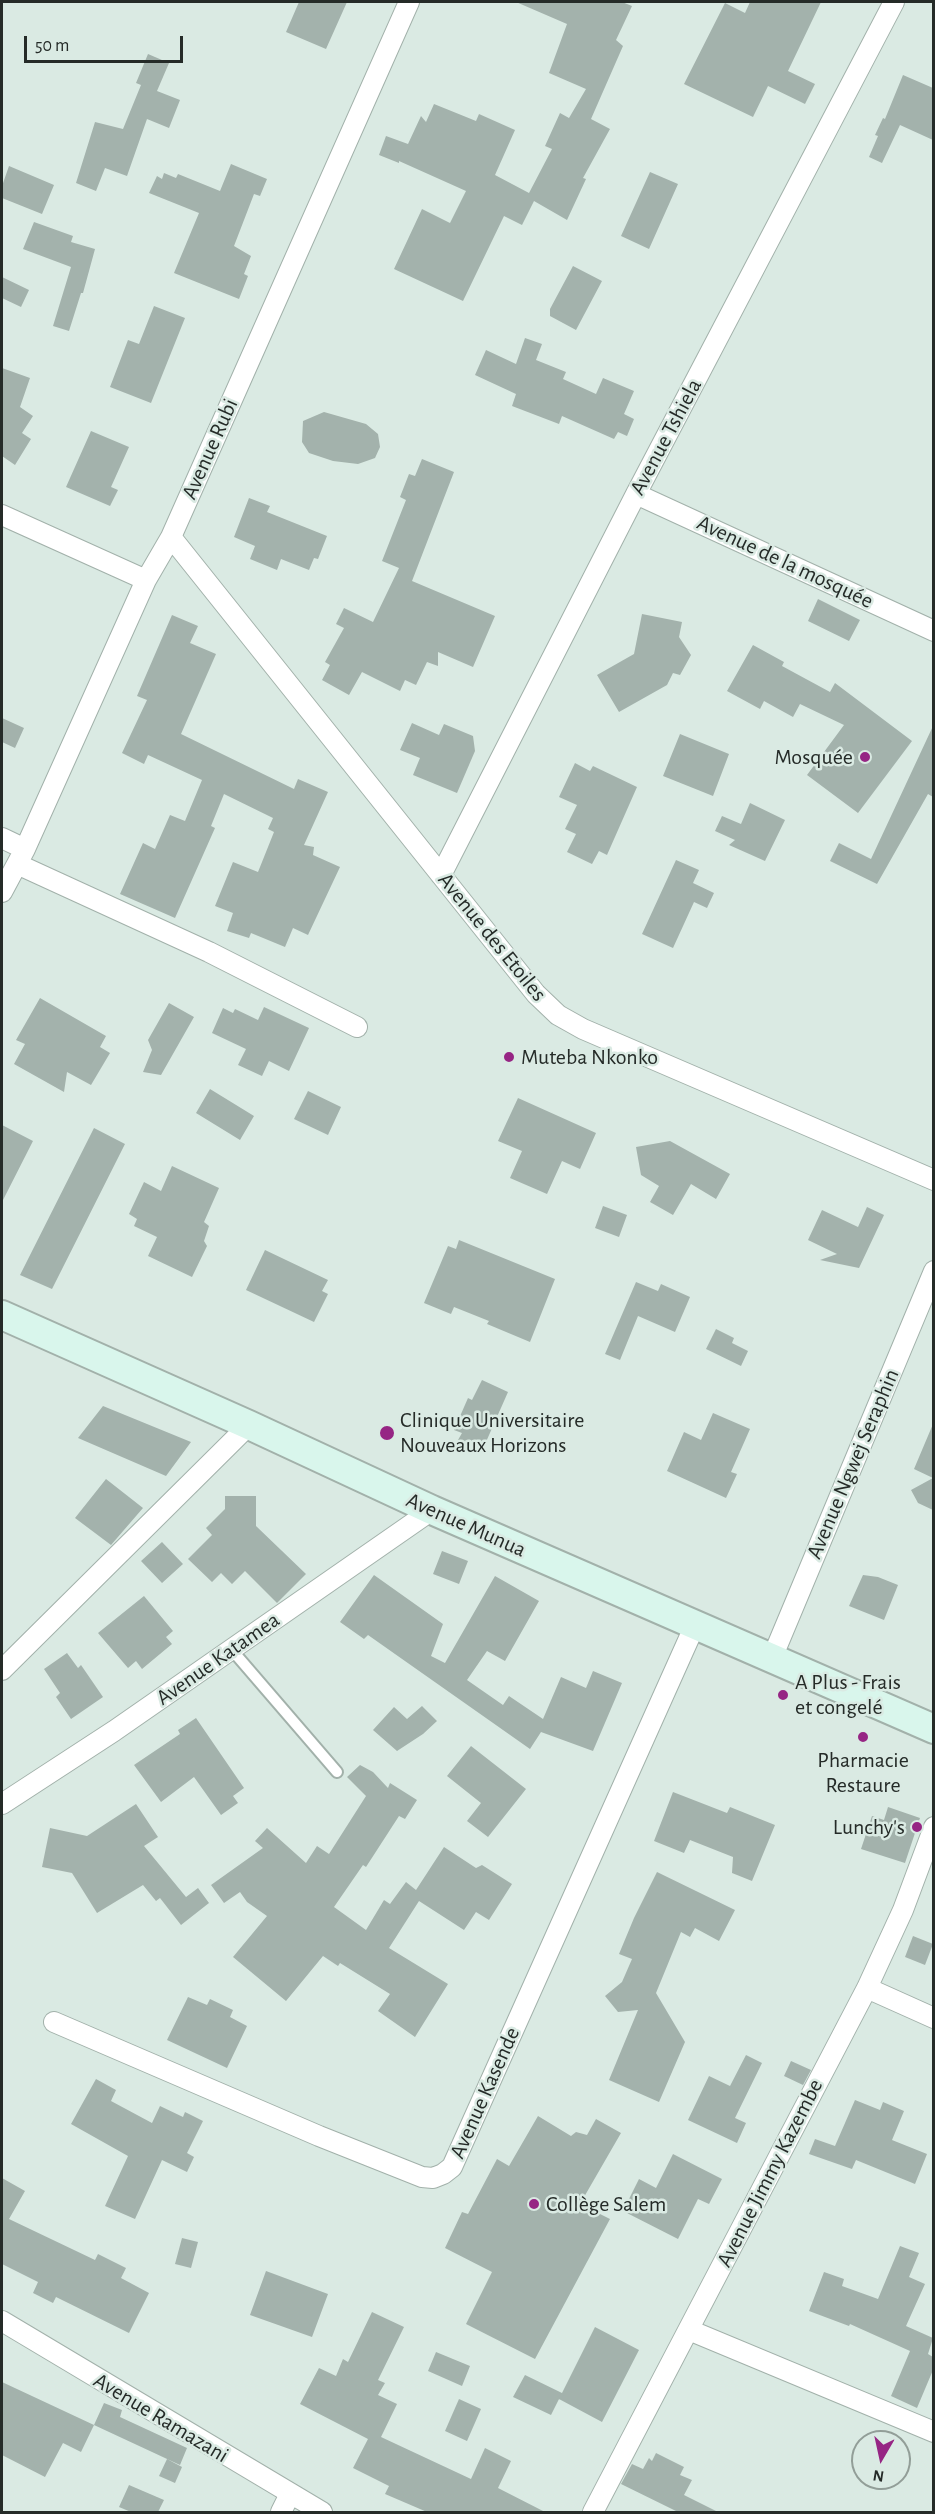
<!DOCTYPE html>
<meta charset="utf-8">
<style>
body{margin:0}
#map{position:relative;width:935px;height:2514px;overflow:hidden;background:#daeae3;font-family:"Alegreya Sans",sans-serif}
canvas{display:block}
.frame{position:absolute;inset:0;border:3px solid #252b28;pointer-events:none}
.north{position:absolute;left:851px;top:2430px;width:60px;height:60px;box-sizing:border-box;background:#daeae3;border:2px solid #929e98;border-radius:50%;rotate:189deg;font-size:16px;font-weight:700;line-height:24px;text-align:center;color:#252b28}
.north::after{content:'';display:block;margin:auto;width:21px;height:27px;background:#962584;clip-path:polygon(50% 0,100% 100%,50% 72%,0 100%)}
.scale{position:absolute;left:24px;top:36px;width:159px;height:27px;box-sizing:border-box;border:3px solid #252b28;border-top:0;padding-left:8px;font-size:18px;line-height:21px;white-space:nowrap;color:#252b28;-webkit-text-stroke:4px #daeae3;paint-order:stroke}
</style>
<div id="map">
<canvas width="935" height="2514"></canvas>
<div class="frame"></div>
<div class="north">N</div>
<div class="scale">50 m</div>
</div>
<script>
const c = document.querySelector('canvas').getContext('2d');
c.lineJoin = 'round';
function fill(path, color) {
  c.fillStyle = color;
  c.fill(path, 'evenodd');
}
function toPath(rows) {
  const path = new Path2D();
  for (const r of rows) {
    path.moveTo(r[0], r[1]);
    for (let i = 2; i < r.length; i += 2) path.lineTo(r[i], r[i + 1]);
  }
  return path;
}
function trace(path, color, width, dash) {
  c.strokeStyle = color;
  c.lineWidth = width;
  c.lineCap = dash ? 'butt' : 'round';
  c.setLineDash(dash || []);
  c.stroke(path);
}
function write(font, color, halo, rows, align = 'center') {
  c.font = font + ' "Alegreya Sans",sans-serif';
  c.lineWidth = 5;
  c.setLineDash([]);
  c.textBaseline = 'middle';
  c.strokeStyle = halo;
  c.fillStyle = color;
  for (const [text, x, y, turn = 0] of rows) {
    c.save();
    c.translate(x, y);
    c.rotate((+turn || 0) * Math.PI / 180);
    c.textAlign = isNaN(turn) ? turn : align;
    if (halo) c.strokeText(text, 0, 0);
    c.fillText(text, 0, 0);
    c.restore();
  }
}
fill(toPath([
 [299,2,347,2,326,49,286,32],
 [516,2,622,2,632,6,616,40,623,46,591,119,610,129,583,178,586,179,567,220,534,201,522,225,504,216,463,301,394,269,422,209,450,223,466,191,399,161,399,163,379,155,386,136,408,144,421,116,426,122,434,104,476,121,479,114,515,130,495,175,529,193,552,149,545,146,560,113,569,118,586,89,549,73,567,24],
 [750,2,821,2,788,71,815,84,805,104,768,86,753,117,684,84,725,3,745,13],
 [148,54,169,63,157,91,180,100,169,128,147,119,127,176,105,168,96,191,76,183,95,122,123,129,141,85,136,83],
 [903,75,933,88,933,140,900,125,882,163,869,157,878,136,875,135,883,118,885,119],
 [231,164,267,179,260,196,254,194,234,246,251,256,244,274,248,276,239,299,174,273,199,213,149,193,157,176,162,179,164,173,176,178,178,174,220,191],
 [9,166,54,185,42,214,2,198,2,186],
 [650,172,678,184,649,249,621,236],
 [34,222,73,236,71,242,95,249,83,293,81,293,69,331,53,326,71,267,23,249],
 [573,266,602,281,576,330,550,316,550,309],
 [2,277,29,290,21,307,2,298],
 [154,306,185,318,151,403,110,387,128,340,139,344],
 [525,338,542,344,536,360,566,372,563,379,596,394,603,378,634,391,624,414,634,419,627,436,618,432,614,439,562,416,559,424,512,406,516,394,475,375,486,350,516,364],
 [2,368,30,378,20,407,33,416,22,433,31,439,15,465,2,456],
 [324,412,366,424,378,434,380,447,375,458,358,464,333,461,309,453,302,442,303,421],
 [91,431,129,447,111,487,118,490,110,506,66,487],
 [422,459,454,472,412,581,495,616,473,667,438,652,438,666,427,662,416,685,405,680,400,691,362,672,349,695,322,680,330,665,325,662,344,628,336,624,344,608,373,622,399,568,382,561,406,500,400,497,409,474,415,476],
 [249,498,270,506,267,512,327,536,318,559,314,558,309,570,281,559,277,570,250,559,255,546,234,537],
 [818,599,860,620,849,641,808,621],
 [642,614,682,622,679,637,691,655,680,675,673,673,667,685,619,712,597,675,634,654],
 [172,615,198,626,190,643,216,654,181,734,294,789,298,779,328,792,304,845,314,847,313,855,340,867,308,935,293,928,285,947,251,933,249,938,227,931,233,913,215,906,233,862,258,872,274,832,268,829,273,818,224,794,211,826,215,828,175,918,120,894,143,843,155,849,170,815,185,821,202,780,148,755,144,764,122,753,147,700,137,696],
 [753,645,784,662,782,666,830,692,835,683,912,741,858,813,807,775,844,725,800,704,793,717,764,701,760,709,727,691],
 [2,718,24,728,15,748,2,742],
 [412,723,439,735,444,724,473,736,475,751,457,793,413,775,420,758,400,750],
 [933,726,933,797,928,794,877,884,830,861,839,843,871,859],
 [680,734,729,754,713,796,663,776],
 [575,763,590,771,593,766,637,787,607,855,599,851,592,864,567,852,576,834,565,829,577,805,559,797],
 [750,803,785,820,765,861,729,845,735,840,715,831,722,816,741,824],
 [676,860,699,870,693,883,714,893,707,908,694,902,673,948,642,934],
 [40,998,106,1036,100,1047,110,1053,91,1085,67,1072,64,1092,14,1064,25,1044,16,1040],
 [169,1003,194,1017,161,1075,143,1072,152,1050,148,1040],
 [264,1007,309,1028,289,1071,269,1061,262,1076,238,1065,246,1049,212,1033,223,1008,233,1013,235,1009,258,1020],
 [210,1089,254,1116,240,1140,196,1113],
 [308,1091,341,1107,328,1135,294,1119],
 [518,1098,596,1133,580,1169,562,1161,547,1194,510,1178,522,1151,498,1141],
 [2,1125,33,1141,2,1202],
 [94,1128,125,1144,52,1289,20,1275],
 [670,1141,730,1174,716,1199,691,1184,673,1215,650,1202,659,1186,641,1175,636,1147],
 [172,1166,219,1188,204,1222,209,1226,204,1241,207,1246,192,1277,148,1256,157,1237,134,1226,137,1219,129,1214,144,1182,161,1191],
 [603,1206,627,1215,619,1237,595,1228],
 [867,1207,884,1215,859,1268,820,1260,837,1254,808,1240,822,1210,858,1227],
 [459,1240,555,1279,530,1342,487,1324,489,1321,454,1307,451,1314,424,1303,448,1246,456,1249],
 [265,1250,328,1280,322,1291,328,1294,314,1322,246,1290],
 [636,1282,658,1291,661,1284,690,1297,675,1332,638,1316,620,1360,605,1354],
 [716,1329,734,1338,732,1343,748,1351,741,1366,706,1349],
 [482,1380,508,1392,482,1451,458,1440,462,1433,454,1430,468,1398,472,1400],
 [103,1406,191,1442,166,1476,78,1438],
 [713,1413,750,1429,731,1472,737,1474,726,1498,667,1471,684,1432,701,1440],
 [933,1424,933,1478,914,1469],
 [933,1478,933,1510,918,1503,911,1490],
 [106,1479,143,1508,111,1545,75,1518],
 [225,1496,256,1496,256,1526,306,1574,277,1603,245,1571,232,1584,221,1573,212,1582,188,1559,212,1535,206,1528,225,1509],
 [162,1542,183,1564,162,1583,141,1561],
 [442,1551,468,1561,459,1584,433,1574],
 [374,1575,443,1624,431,1656,445,1663,495,1576,539,1601,505,1661,487,1651,467,1680,503,1705,509,1696,543,1719,561,1677,586,1688,593,1671,622,1683,593,1751,541,1732,530,1749,368,1635,364,1639,340,1622],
 [863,1575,878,1577,898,1585,884,1620,849,1606],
 [144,1596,173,1631,166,1637,172,1644,142,1669,136,1661,128,1668,98,1633],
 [67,1653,78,1668,81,1665,103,1697,71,1719,56,1697,60,1693,44,1669],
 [422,1706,437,1721,423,1734,397,1751,373,1730,394,1707,407,1719],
 [196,1718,244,1788,233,1796,238,1803,221,1815,194,1777,161,1802,134,1765,180,1734,178,1730],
 [471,1746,526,1789,488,1837,467,1821,481,1803,447,1776],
 [360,1765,373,1772,388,1788,390,1783,417,1800,405,1819,399,1816,366,1867,363,1865,334,1907,366,1930,384,1900,390,1904,406,1882,416,1890,444,1847,476,1868,482,1865,512,1884,489,1920,476,1912,464,1930,419,1901,389,1948,448,1984,415,2037,378,2011,390,1994,340,1963,338,1966,323,1956,286,2001,233,1957,267,1916,247,1902,240,1892,224,1903,211,1885,263,1848,255,1841,267,1828,306,1863,317,1846,329,1854,366,1796,347,1777],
 [673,1792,727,1813,730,1807,775,1825,752,1881,732,1873,733,1857,690,1840,684,1853,654,1841],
 [136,1804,158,1837,144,1846,186,1897,198,1888,209,1903,181,1925,160,1898,156,1901,143,1885,97,1913,72,1873,42,1867,50,1828,87,1836],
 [888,1807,920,1818,905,1863,861,1849,872,1816,884,1820],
 [657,1872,735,1910,719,1941,695,1928,690,1937,681,1932,656,1993,685,2042,659,2102,609,2080,638,2010,618,2012,605,1996,622,1982,632,1959,619,1954,634,1918],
 [913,1936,933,1944,925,1965,905,1957],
 [188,1997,207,2005,210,1999,233,2010,230,2017,247,2026,227,2068,167,2040],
 [746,2055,762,2063,735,2118,746,2123,737,2143,688,2120,709,2076,730,2086],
 [791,2061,811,2070,803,2085,784,2076],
 [96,2079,116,2090,111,2101,152,2123,160,2106,183,2117,185,2112,203,2121,187,2153,194,2157,187,2172,162,2160,135,2219,105,2206,128,2156,71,2124],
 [855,2100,880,2110,883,2102,904,2111,892,2140,927,2154,915,2184,856,2160,852,2169,809,2154,815,2139,835,2146],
 [538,2116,571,2136,576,2132,587,2135,596,2119,621,2133,580,2204,610,2219,535,2359,466,2324,492,2272,445,2248,462,2212,468,2214,497,2159,509,2166],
 [673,2154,722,2179,709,2204,698,2199,678,2239,623,2211,639,2179,656,2188],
 [2,2178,25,2191,9,2219,95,2260,98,2254,126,2268,121,2278,149,2293,129,2333,56,2297,53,2303,33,2293,38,2282,2,2264],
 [182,2238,198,2242,191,2268,175,2264],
 [900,2246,919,2253,909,2277,925,2284,906,2326,933,2338,928,2354,933,2357,933,2370,917,2408,891,2396,910,2351,850,2324,849,2326,809,2311,824,2272,844,2279,842,2286,878,2299],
 [266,2271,328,2294,312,2337,250,2315],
 [372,2312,404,2327,378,2380,385,2383,378,2395,397,2404,381,2437,471,2479,485,2448,511,2461,498,2488,545,2512,427,2512,385,2494,389,2486,353,2468,368,2439,300,2404,319,2368,336,2376,343,2359,348,2362],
 [595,2327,639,2350,602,2422,559,2399],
 [436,2352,470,2366,462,2386,428,2371],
 [525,2375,562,2393,551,2415,513,2397],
 [2,2382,94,2425,81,2452,63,2443,45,2477,2,2455],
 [459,2399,481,2409,467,2441,445,2431],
 [104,2403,122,2410,120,2417,187,2448,180,2465,94,2425],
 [656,2453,684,2467,680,2475,692,2480,684,2495,718,2512,678,2512,621,2484,632,2464,643,2469,649,2458,652,2461],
 [167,2459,182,2467,175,2483,159,2476],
 [129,2485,164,2500,158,2512,131,2512,119,2507]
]), '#a3b2ac');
const service = toPath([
 [232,1650,337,1772]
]);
const minor = toPath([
 [636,494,934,631],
 [2,515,146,580],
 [171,537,536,994,558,1015,583,1029,934,1180],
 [2,838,25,849],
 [17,864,209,952,357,1027],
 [441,875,636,494,894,2],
 [2,892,25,849,146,580,171,537,409,2],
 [772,1658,934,1271],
 [2,1670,249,1425],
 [2,1804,114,1731,432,1510],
 [867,1988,934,2018],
 [54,2022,319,2136,422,2177,433,2178,443,2174,452,2167,695,1625],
 [2,2321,322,2512],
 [689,2330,934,2432],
 [281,2512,290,2494],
 [593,2512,867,1988,903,1910,934,1827]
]);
const secondary = toPath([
 [2,1315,249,1425,432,1510,934,1729]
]);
trace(service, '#a2b1aa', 14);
trace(minor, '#a2b1aa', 22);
trace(secondary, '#a2b1aa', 32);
trace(service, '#fff', 10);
trace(minor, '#fff', 20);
trace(secondary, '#d9f6ec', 28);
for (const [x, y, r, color] of [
 [865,757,6,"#962584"],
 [509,1057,6,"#962584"],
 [387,1433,8,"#962584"],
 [783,1695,6,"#962584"],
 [863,1737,6,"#962584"],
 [917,1827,6,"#962584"],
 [534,2204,6,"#962584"]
]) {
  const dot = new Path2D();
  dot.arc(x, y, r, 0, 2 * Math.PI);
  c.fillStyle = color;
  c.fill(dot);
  trace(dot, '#daeae3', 2);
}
write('22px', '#252b28', '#daeae3', [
 ["Avenue Tshiela",666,437,-62],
 ["Avenue Rubi",210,449,-66],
 ["Avenue de la mosquée",785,562,25],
 ["Avenue des Etoiles",492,937,51],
 ["Avenue Ngwej Seraphin",853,1464,-67],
 ["Avenue Munua",466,1525,24],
 ["Avenue Katamea",218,1659,-35],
 ["Avenue Kasende",485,2093,-66],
 ["Avenue Jimmy Kazembe",770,2173,-63],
 ["Avenue Ramazani",161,2418,31]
]);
write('22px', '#252b28', '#daeae3', [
 ["Mosquée",853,757,"right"],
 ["Muteba Nkonko",521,1057],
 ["Clinique Universitaire",400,1420],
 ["Nouveaux Horizons",400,1445],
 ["A Plus - Frais",795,1682],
 ["et congelé",795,1707],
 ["Pharmacie",863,1760,"center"],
 ["Restaure",863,1785,"center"],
 ["Lunchy's",905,1827,"right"],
 ["Collège Salem",546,2204]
], 'left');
</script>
